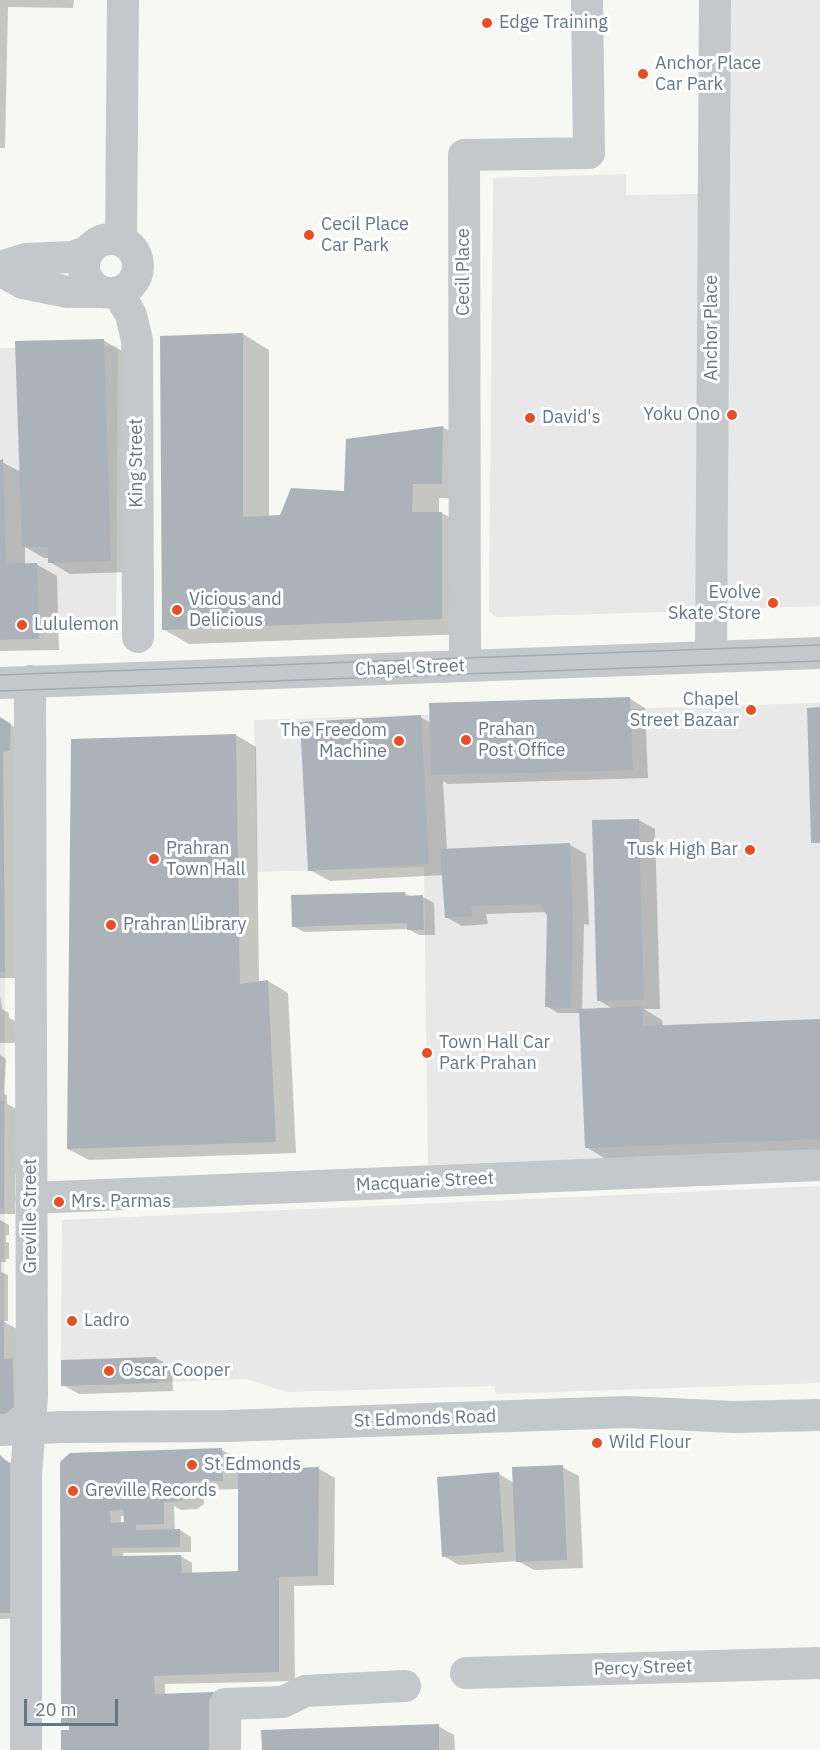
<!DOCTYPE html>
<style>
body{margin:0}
#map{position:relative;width:820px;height:1750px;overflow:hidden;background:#f7f7f3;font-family:"IBM Plex Sans",sans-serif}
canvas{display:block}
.scale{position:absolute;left:24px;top:1699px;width:94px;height:27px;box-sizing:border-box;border:3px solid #657785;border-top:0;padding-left:8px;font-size:18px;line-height:21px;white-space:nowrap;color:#657785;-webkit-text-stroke:4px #fff;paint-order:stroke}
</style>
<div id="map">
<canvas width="820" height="1750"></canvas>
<div class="scale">20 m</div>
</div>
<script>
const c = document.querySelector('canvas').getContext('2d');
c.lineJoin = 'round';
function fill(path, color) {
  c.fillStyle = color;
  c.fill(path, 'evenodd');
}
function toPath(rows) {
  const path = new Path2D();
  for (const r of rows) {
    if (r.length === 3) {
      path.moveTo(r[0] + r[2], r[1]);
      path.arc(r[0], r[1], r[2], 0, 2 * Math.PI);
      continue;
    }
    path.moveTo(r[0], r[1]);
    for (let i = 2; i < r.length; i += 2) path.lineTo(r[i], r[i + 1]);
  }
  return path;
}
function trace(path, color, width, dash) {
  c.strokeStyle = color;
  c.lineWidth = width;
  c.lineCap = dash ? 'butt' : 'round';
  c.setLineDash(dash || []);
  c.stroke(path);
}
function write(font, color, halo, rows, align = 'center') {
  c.font = font + ' "IBM Plex Sans",sans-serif';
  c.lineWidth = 6;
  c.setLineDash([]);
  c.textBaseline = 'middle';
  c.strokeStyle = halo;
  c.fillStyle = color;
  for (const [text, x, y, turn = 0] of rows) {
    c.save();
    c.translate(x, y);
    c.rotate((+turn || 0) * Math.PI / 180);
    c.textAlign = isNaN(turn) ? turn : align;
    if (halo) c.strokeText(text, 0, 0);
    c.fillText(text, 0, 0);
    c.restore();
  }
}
fill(toPath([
 [725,0,820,0,820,606,723,609],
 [626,174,626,195,698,194,697,611,496,617,489,611,493,178],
 [118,346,116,631,0,634,0,348],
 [820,703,820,1150,428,1165,424,867,257,872,254,720],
 [0,735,3,738,5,972,4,1407,0,1407],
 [820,1186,820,1383,496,1394,494,1386,286,1392,247,1379,61,1386,62,1220]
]), '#e7e8e7');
fill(toPath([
 [0,0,74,0,73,8,8,7,5,148,0,148],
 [243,334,269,350,269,517,281,516,345,492,443,427,469,442,468,499,439,498,439,513,442,513,468,528,468,634,189,644,163,629],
 [103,340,124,352,131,572,70,574,50,562,49,558,44,558,25,547,25,565,36,564,57,576,59,650,0,651,0,461,21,472],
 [629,698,645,708,648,778,448,784,443,781,447,850,570,845,586,854,589,925,584,924,582,1010,613,1009,598,1000,639,820,655,829,660,1009,644,1009,662,1020,663,1026,820,1020,820,1151,606,1159,586,1147,581,1013,558,1013,547,1006,547,912,486,914,488,924,462,926,446,917,443,875,330,881,310,870,420,717,431,723],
 [0,719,16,728,20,887,15,887,15,978,0,978],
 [236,735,256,747,259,983,268,981,288,993,296,1153,89,1160,68,1149],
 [405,893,411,897,423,897,434,903,435,935,419,935,408,929,304,932,293,926,292,897],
 [0,995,2,1009,9,1013,9,1018,15,1021,15,1043,0,1043],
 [0,1055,6,1059,4,1094,7,1095,7,1104,20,1111,20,1174,15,1174,15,1214,0,1214],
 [0,1220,9,1225,9,1235,6,1235,6,1242,9,1243,9,1259,6,1259,6,1262,1,1262,1,1272,8,1275,8,1321,3,1321,20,1331,29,1416,0,1423],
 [156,1358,172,1367,173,1391,79,1394,63,1385],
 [222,1450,238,1459,238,1472,319,1469,335,1478,334,1585,294,1586,295,1681,165,1684,165,1695,63,1750,71,1727,63,1722,62,1482],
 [239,1489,239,1573,192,1574,192,1563,181,1556,123,1558,123,1553,191,1552,191,1537,180,1530,175,1530,174,1506,181,1510,197,1509,204,1504,203,1490],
 [121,1516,125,1516,125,1524,121,1524],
 [0,1457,11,1463,25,1618,0,1619],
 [562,1467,579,1476,583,1568,534,1570,518,1561,459,1565,443,1556,499,1474,514,1483],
 [438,1726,454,1735,455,1750,263,1750]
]), '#0003');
fill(toPath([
 [243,333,243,517,280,515,291,488,344,491,346,439,443,426,442,484,413,484,412,512,442,512,442,619,162,630,160,336],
 [104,339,111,561,48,563,48,547,22,547,15,341],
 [3,459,6,564,37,563,39,639,0,640,0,460],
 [630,697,633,770,431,775,429,703],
 [820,707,820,843,811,843,807,708],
 [421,715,429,864,308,871,300,722],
 [0,717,11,724,10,751,3,752,5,972,0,972],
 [236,734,240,984,268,980,276,1142,67,1149,71,739],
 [639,819,644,1000,597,1001,592,820],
 [570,843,573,916,571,1008,545,1007,547,916,540,904,471,906,473,916,445,918,440,849],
 [405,892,405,896,423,895,424,930,407,930,407,923,292,927,291,895],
 [642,1006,643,1026,820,1019,820,1139,585,1148,579,1009],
 [0,1101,4,1101,4,1208,0,1208],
 [0,1320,4,1320,4,1359,13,1358,14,1407,4,1415,0,1415],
 [156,1357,157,1383,61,1386,61,1360],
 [222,1448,223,1481,188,1481,188,1495,181,1501,164,1502,164,1524,136,1525,136,1530,180,1529,180,1547,112,1548,112,1556,181,1555,182,1573,238,1571,238,1470,319,1467,318,1576,279,1577,279,1672,154,1676,155,1694,214,1692,216,1750,61,1750,61,1730,69,1730,69,1723,61,1723,60,1462,70,1453],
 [123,1510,124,1522,111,1523,110,1511],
 [0,1455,13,1467,14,1613,0,1613],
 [563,1465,567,1560,516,1562,512,1467],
 [499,1472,504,1552,442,1557,437,1477],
 [439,1724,439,1750,262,1750,261,1730]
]), '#abb3b9');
trace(toPath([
 [111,266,27],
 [121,241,123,0],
 [0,267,26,259,72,257,89,251],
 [0,270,23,283,68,292,102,292],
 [118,292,131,315,137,340,138,637],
 [711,657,715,0],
 [465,665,464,155,589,153,587,0],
 [0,683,820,653],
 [31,1198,820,1165],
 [0,1430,62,1427,227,1426,627,1412,734,1417,820,1415],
 [466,1673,820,1663],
 [26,1750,26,1475,32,1396,30,681],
 [225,1750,225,1704,283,1702,305,1691,405,1686]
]), '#c4c8cb', 32);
trace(toPath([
 [0,675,820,645],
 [0,691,820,661]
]), '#a2a9af', 1.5);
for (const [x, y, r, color] of [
 [487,23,6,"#e54f26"],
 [643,74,6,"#e54f26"],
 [309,235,6,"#e54f26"],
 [732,415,6,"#e54f26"],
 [530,418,6,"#e54f26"],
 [773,603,6,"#e54f26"],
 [177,610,6,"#e54f26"],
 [22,625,6,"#e54f26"],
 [751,710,6,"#e54f26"],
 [466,740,6,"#e54f26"],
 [399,741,6,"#e54f26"],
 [750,850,6,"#e54f26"],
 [154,859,6,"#e54f26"],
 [111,925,6,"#e54f26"],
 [427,1053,6,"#e54f26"],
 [59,1202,6,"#e54f26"],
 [72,1321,6,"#e54f26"],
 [109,1371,6,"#e54f26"],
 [597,1443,6,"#e54f26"],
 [192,1465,6,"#e54f26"],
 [73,1491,6,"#e54f26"]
]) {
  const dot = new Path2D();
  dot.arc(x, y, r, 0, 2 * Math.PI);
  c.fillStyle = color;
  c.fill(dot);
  trace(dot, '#fff', 2);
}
write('18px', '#657785', '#fff', [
 ["Edge Training",499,23],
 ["Anchor Place",655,64],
 ["Car Park",655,85],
 ["Cecil Place",321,225],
 ["Car Park",321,246],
 ["Yoku Ono",720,415,"right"],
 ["David's",542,418],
 ["Evolve",761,593,"right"],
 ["Skate Store",761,614,"right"],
 ["Vicious and",189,600],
 ["Delicious",189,621],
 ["Lululemon",34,625],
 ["Chapel",739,700,"right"],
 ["Street Bazaar",739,721,"right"],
 ["Prahan",478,730],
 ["Post Office",478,751],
 ["The Freedom",387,731,"right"],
 ["Machine",387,752,"right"],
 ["Prahran",166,849],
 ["Town Hall",166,870],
 ["Tusk High Bar",738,850,"right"],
 ["Prahran Library",123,925],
 ["Town Hall Car",439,1043],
 ["Park Prahan",439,1064],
 ["Mrs. Parmas",71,1202],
 ["Ladro",84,1321],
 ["Oscar Cooper",121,1371],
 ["Wild Flour",609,1443],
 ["St Edmonds",204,1465],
 ["Greville Records",85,1491]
], 'left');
write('18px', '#657785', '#fff', [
 ["Cecil Place",464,272,-90],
 ["Anchor Place",712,328,-90],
 ["King Street",137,463,-90],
 ["Chapel Street",410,668,-2],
 ["Macquarie Street",425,1182,-3],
 ["Greville Street",31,1216,-90],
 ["St Edmonds Road",425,1419,-2],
 ["Percy Street",643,1668,-2]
]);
</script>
